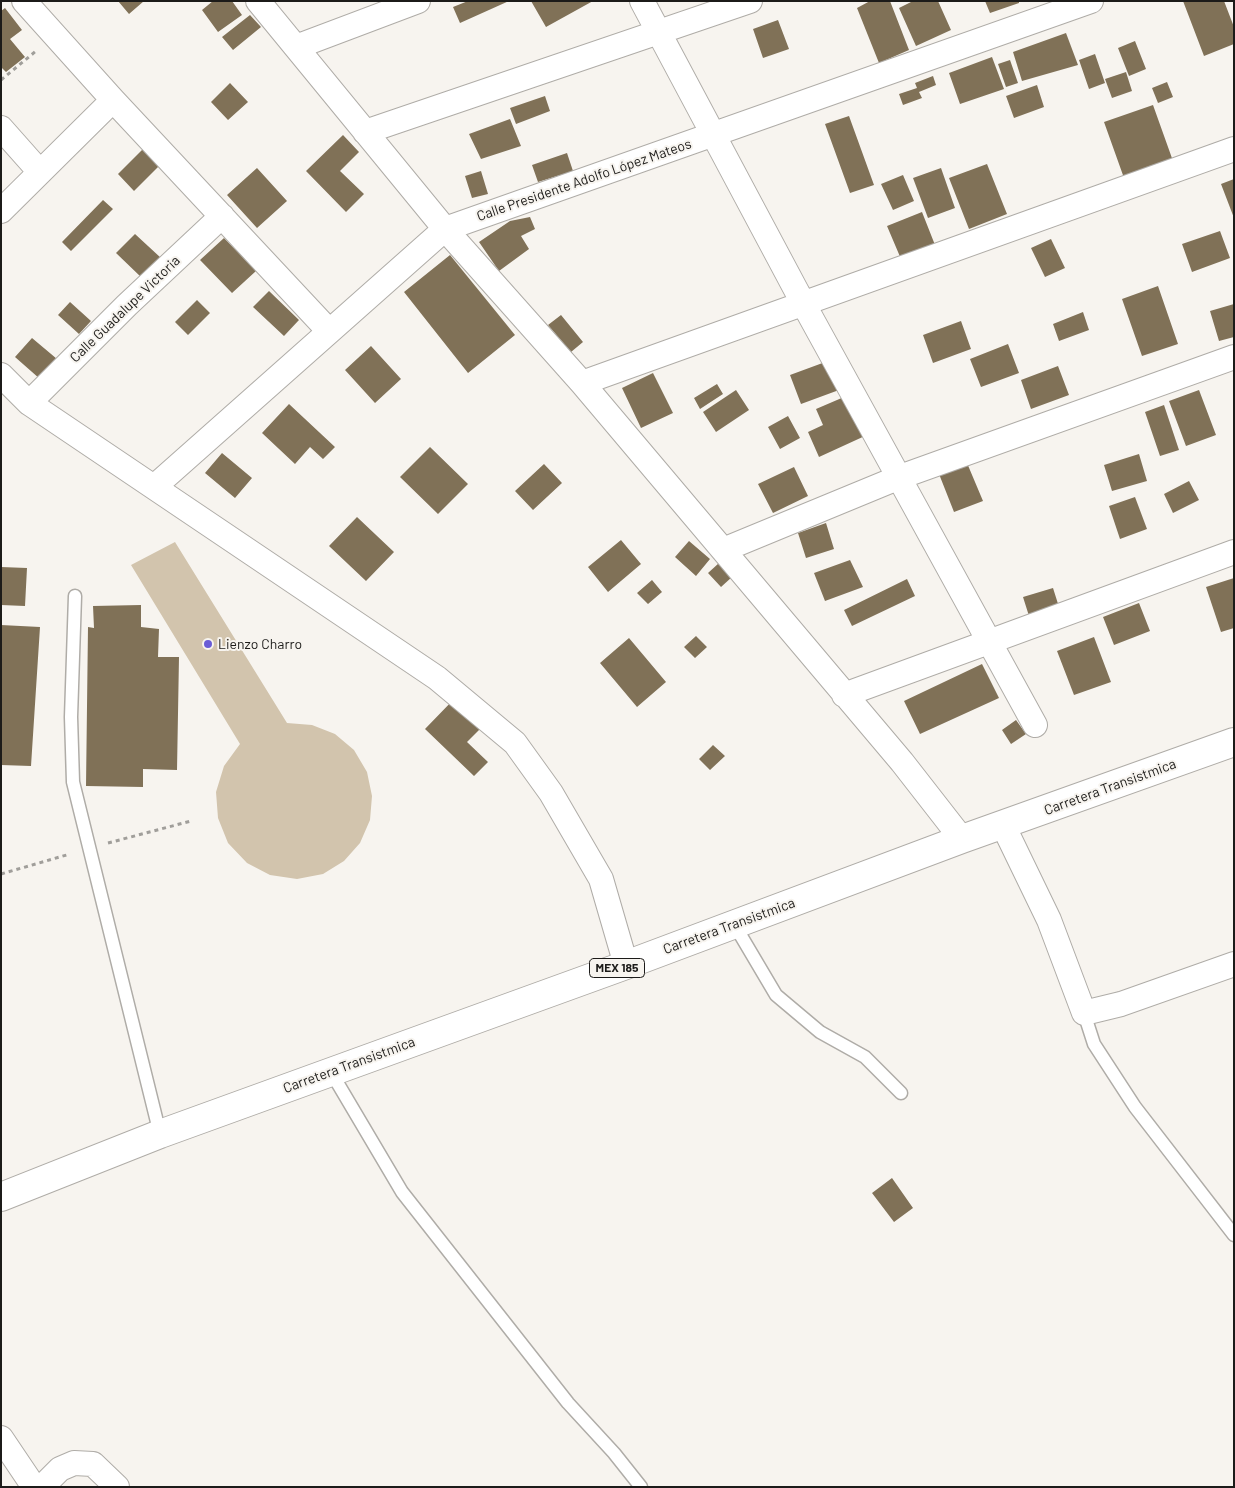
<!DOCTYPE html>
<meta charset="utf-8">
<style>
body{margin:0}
#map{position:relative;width:1235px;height:1488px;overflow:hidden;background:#f7f4ef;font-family:Barlow,sans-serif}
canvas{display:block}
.frame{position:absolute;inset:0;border:2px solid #1c1b19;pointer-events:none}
</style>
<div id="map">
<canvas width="1235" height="1488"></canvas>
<div class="frame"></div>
</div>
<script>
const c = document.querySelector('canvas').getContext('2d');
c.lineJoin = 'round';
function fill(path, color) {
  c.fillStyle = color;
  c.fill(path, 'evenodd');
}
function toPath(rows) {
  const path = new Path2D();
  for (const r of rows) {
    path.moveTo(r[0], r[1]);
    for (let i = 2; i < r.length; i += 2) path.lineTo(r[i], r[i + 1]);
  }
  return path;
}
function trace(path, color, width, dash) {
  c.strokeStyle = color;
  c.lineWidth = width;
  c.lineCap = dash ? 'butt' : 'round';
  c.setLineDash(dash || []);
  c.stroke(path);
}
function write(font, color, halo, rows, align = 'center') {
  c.font = font + ' Barlow,sans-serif';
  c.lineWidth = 4;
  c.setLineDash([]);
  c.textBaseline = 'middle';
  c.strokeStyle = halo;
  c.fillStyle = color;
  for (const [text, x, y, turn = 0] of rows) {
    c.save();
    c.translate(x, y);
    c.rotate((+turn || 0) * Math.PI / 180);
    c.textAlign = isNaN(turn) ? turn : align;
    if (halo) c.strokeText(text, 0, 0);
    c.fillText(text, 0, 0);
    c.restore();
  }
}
fill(toPath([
 [175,542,287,723,312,725,335,734,354,750,367,772,372,796,370,820,360,843,344,861,323,874,297,879,270,875,247,863,228,843,218,818,216,792,224,766,240,744,131,565]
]), '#d2c4ad');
fill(toPath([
 [118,1,144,1,129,14],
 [213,1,232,1,242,15,218,32,202,10],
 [468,1,509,1,460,23,453,7],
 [531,1,593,1,546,27],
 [870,1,890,1,909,50,879,63,857,8],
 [913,1,938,1,951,30,916,46,899,8],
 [985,1,1019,1,1019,3,990,13],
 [1183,1,1224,1,1234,27,1234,44,1204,56],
 [5,8,22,30,10,39,25,57,6,72,1,67,1,11],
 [250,15,261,27,233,50,222,37],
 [778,20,789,49,763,58,753,29],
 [1066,33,1078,65,1022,81,1013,52],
 [1135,41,1146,69,1129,76,1118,48],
 [1095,54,1105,83,1089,89,1079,60],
 [992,57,1004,89,960,104,949,73],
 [1010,60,1018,83,1006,87,998,64],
 [1126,72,1132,91,1112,98,1105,79],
 [933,76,936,85,919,92,922,98,903,105,899,94,917,88,915,83],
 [1167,82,1173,97,1158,103,1152,88],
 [230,83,248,102,228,120,211,102],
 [1037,85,1044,107,1014,118,1006,96],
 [545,96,550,111,516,124,510,108],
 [1153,105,1173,161,1124,178,1104,122],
 [849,116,874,185,850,193,825,124],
 [510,119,521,146,481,159,469,134],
 [343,135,359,152,340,171,364,194,346,212,306,171],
 [143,149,159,166,134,191,118,174],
 [567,153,573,171,538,182,532,165],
 [987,164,1007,214,969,229,949,178],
 [257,168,287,201,257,228,227,195],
 [941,168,955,208,928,218,913,178],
 [481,171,488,194,472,198,465,176],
 [903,175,914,201,893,210,881,184],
 [1234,179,1234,218,1221,184],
 [103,200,113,209,71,251,62,242],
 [922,212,935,245,901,259,887,226],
 [530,217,535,229,521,236,529,249,499,271,479,242,510,221],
 [1220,231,1230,258,1192,272,1182,244],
 [135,234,161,258,142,278,116,253],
 [224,238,256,271,232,293,200,260],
 [1051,239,1065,268,1045,277,1031,248],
 [450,255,515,335,468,373,404,292],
 [1158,286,1178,344,1142,356,1122,299],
 [269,291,299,320,284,336,253,307],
 [197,300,210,313,188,335,175,322],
 [70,302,91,321,79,334,58,315],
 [1234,304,1234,337,1219,341,1210,311],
 [1083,312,1089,330,1059,341,1053,324],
 [561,315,583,342,571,352,548,325],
 [961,321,971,349,933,363,923,335],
 [32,338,57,359,40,379,15,357],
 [1008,344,1019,373,981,387,970,359],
 [371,346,401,379,375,403,345,370],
 [828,361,839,390,801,404,790,375],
 [1058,366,1069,395,1031,409,1021,380],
 [653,373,673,413,641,428,622,388],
 [717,384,723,394,700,409,694,398],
 [736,390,749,410,716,432,703,412],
 [1199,390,1216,435,1186,446,1169,401],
 [844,397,867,435,819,457,808,432,823,425,816,409],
 [289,404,335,447,323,459,310,447,295,464,262,433],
 [1164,405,1179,450,1160,456,1145,412],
 [788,416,800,438,780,449,768,427],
 [430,447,468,484,438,514,400,477],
 [222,453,252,478,235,498,205,473],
 [1139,454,1147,481,1112,491,1104,465],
 [967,463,983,501,954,512,939,474],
 [544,464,562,483,533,510,515,491],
 [794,467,808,496,773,513,758,484],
 [1189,481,1199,500,1173,513,1164,494],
 [1135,497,1147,529,1120,539,1109,506],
 [357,517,394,552,366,581,329,546],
 [826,523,834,549,806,558,798,533],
 [621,540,641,564,608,592,588,567],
 [689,541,710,559,696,576,675,557],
 [850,560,863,587,825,601,814,573],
 [719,563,732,577,721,587,708,573],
 [1,567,27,568,25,606,1,605],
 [1234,578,1234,628,1221,632,1206,587],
 [907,579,915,596,852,626,844,610],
 [652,580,662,592,648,604,637,593],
 [1053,588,1059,607,1029,616,1023,597],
 [1139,603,1150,631,1114,645,1103,617],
 [141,605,141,627,159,629,158,657,179,657,177,770,143,769,143,787,86,786,88,627,94,628,93,606],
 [1,625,40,627,31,766,1,765],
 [696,636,707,647,695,658,684,647],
 [1094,637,1111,682,1074,695,1057,651],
 [629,638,666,682,637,707,600,663],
 [982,664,999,698,920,734,904,701],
 [455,698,484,725,467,742,488,762,474,776,425,729],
 [1016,720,1026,734,1011,744,1002,730],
 [713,745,725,756,710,770,699,759],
 [892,1178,913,1208,894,1222,872,1193]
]), '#807157');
const service = toPath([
 [75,596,71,717,73,782,160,1134],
 [734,924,776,995,820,1032,865,1057,901,1093],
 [1084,1013,1094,1044,1135,1107,1234,1235],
 [331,1072,402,1192,568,1403,614,1453,641,1487]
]);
const minor = toPath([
 [24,1,113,100,329,331],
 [258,1,445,229,582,383,902,762,962,839],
 [642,1,803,303,1035,725],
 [296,47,418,1],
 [1,128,40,172],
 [365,132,750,1],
 [1,211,113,100],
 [1,375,29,403,437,678,515,743,551,793,601,879,626,965],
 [582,383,1234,149],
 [29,403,127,305,222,216],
 [154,487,445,229,1091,1],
 [723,550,900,477,1234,357],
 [844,695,1234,552],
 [1003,825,1049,920,1084,1013,1121,1004,1234,964],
 [1,1438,34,1487],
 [42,1487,60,1469,74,1463,93,1464,117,1487]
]);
const primary = toPath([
 [1,1197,160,1134,626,965,962,839,1234,742]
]);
trace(service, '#afaca7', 15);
trace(minor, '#afaca7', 26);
trace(primary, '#afaca7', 30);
trace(toPath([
 [1,80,36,51],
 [108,843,191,821],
 [1,874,70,854]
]), '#a09e9a', 3, [4, 4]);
trace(service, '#fff', 12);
trace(minor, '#fff', 24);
trace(primary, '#fff', 28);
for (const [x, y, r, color] of [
 [208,644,5,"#695cd6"]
]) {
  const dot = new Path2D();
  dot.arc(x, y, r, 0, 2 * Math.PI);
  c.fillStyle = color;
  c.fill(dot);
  trace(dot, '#f7f4ef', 2);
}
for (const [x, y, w] of [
 [617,968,55]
]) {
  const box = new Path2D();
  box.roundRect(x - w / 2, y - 9.5, w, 19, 4);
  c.fillStyle = '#f7f4ef';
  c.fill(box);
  trace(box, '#1c1b19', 1);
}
write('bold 12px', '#1c1b19', null, [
 ["MEX 185",617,968]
]);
write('14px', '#1c1b19', '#f7f4ef', [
 ["Calle Presidente Adolfo López Mateos",584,180,-19],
 ["Calle Guadalupe Victoria",125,309,-44],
 ["Carretera Transistmica",1110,787,-20],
 ["Carretera Transistmica",729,926,-20],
 ["Carretera Transistmica",349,1065,-20]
]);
write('14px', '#1c1b19', '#f7f4ef', [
 ["Lienzo Charro",218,644]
], 'left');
</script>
